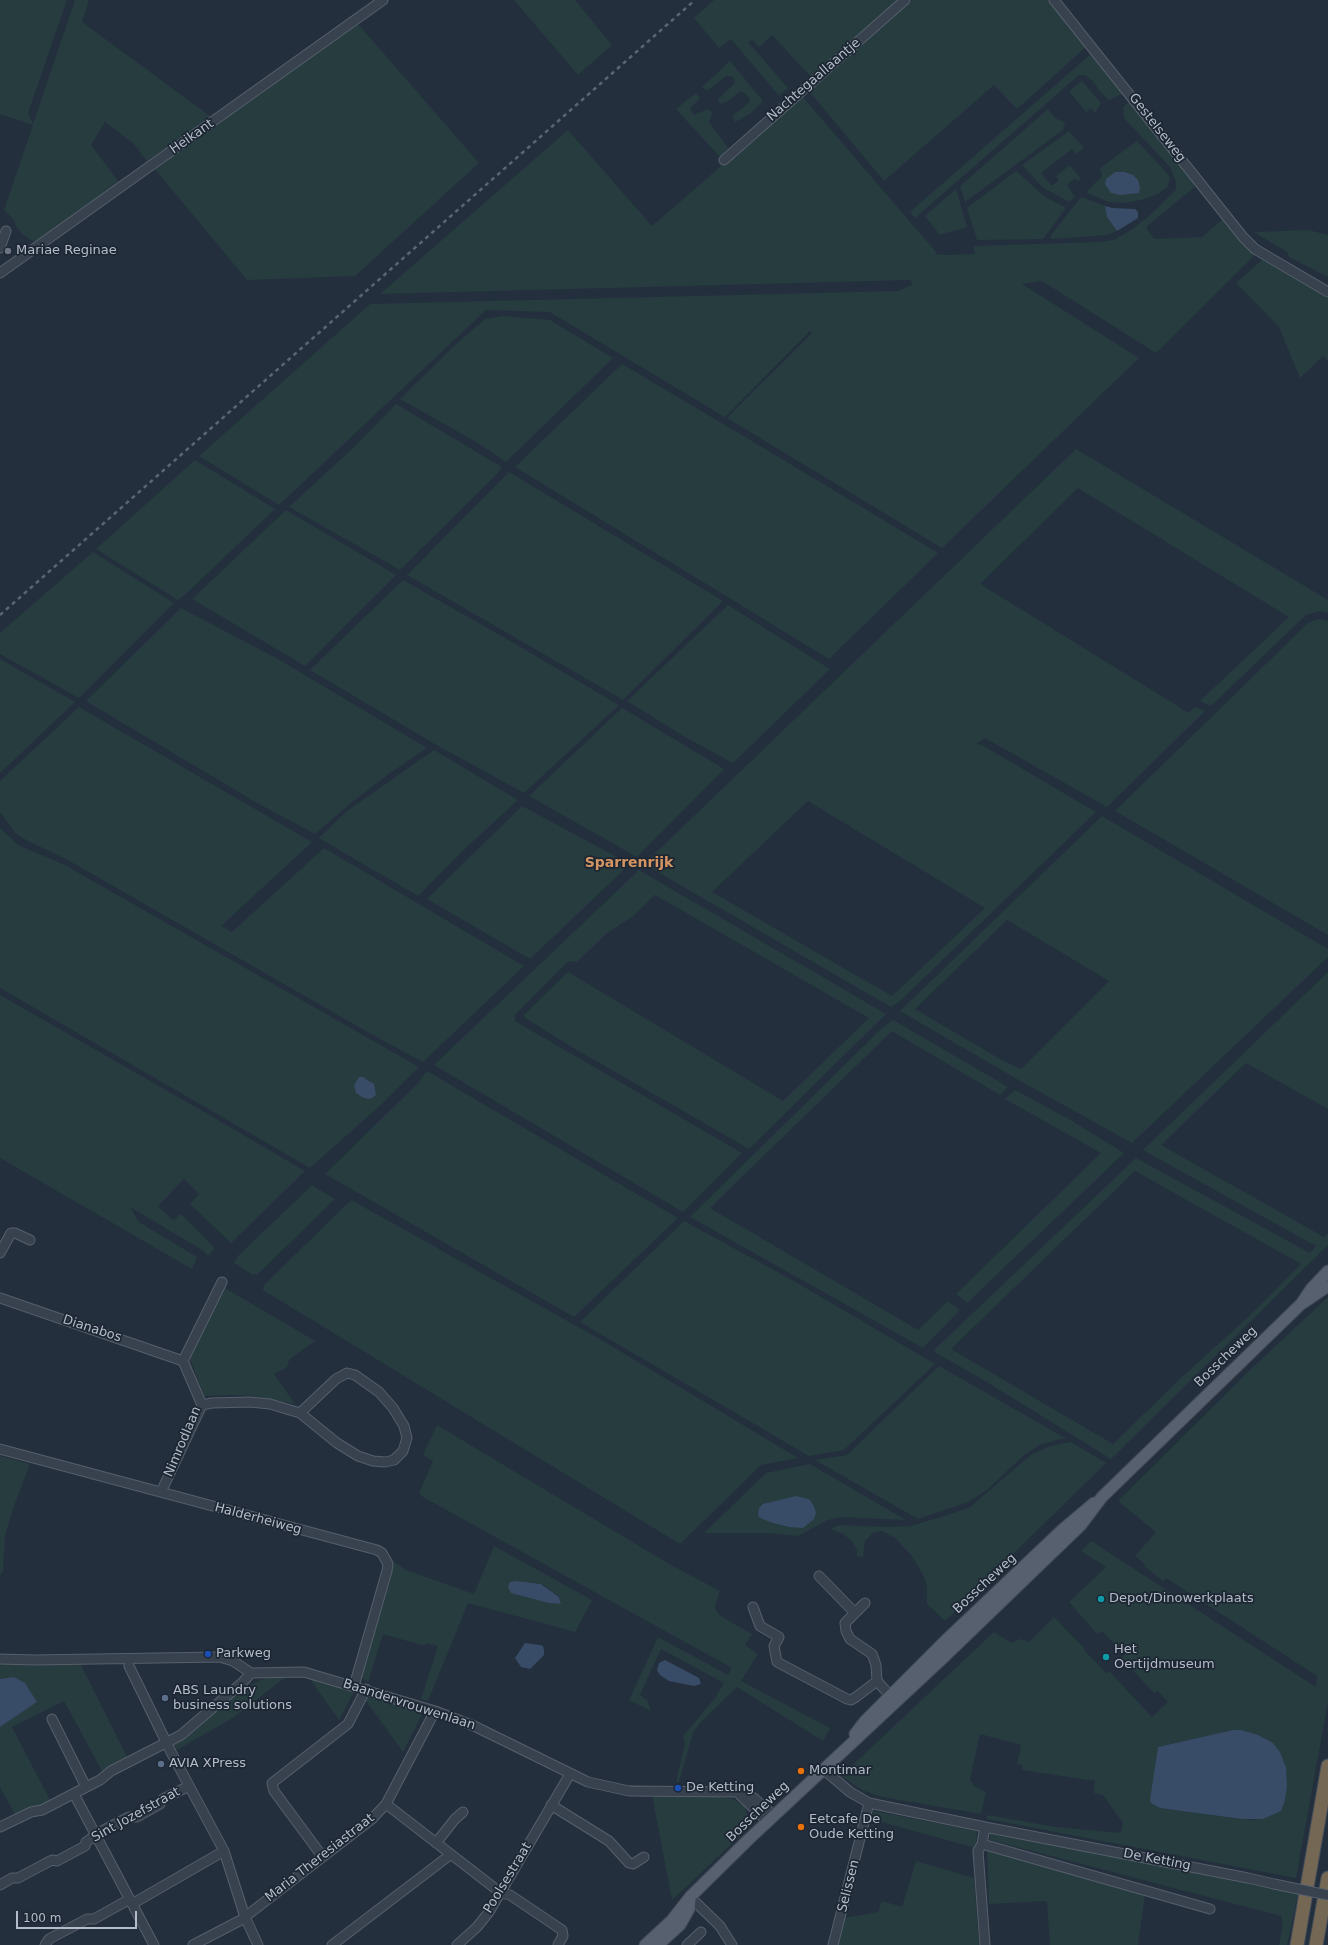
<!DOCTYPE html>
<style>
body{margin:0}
#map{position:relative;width:1328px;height:1945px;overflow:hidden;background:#242f3e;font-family:"DejaVu Sans",sans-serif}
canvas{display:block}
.scale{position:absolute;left:16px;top:1911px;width:121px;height:18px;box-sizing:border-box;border:2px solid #b4bcc9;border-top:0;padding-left:5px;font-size:12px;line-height:14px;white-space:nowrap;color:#b4bcc9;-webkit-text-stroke:3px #1d2633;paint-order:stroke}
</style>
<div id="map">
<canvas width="1328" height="1945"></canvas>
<div class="scale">100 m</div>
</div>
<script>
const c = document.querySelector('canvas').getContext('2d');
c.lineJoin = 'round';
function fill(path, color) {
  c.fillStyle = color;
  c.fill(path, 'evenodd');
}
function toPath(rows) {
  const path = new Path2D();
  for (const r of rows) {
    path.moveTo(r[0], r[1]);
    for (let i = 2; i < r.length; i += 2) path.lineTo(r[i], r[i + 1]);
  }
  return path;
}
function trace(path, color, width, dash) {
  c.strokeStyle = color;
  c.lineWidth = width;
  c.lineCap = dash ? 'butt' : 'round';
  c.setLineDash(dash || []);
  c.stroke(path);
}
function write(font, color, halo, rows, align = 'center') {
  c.font = font + ' "DejaVu Sans",sans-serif';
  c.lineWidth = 3.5;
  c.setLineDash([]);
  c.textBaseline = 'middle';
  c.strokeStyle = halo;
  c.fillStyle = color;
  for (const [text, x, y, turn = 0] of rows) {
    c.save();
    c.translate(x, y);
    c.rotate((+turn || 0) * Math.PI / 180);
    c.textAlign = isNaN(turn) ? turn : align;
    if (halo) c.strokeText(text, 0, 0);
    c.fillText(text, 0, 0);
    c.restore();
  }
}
fill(toPath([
 [0,0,67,0,28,113,33,124,75,0,89,0,82,22,210,116,147,161,133,143,105,122,91,145,119,182,34,242,21,233,17,228,14,220,4,210,33,125,0,114],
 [514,0,575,0,612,45,578,75],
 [714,0,899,0,811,77,772,35,759,47,752,40,748,42,788,88,779,96,731,39,719,48,694,18],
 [912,0,1050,0,1087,46,1017,109,994,85,884,181,809,91],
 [358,24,479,163,355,276,247,280,154,168],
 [1092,53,1124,93,1109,100,1100,92,1093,81,1085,75,1079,75,915,218,910,212],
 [730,61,763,101,750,114,735,122,732,116,750,102,748,96,741,91,727,102,720,104,718,99,735,83,733,77,726,76,707,91,702,87],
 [1082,81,1101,103,1095,113,1091,108,1086,112,1069,91],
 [696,93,700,98,690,109,694,115,708,109,711,111,712,114,709,122,729,149,720,157,676,109],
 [802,96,936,252,935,254,947,255,975,254,973,246,1099,242,1114,240,1131,230,1149,216,1176,190,1176,182,1170,167,1124,118,1123,108,1130,100,1197,185,1146,227,1154,239,1202,237,1224,218,1254,254,1253,257,1156,353,1042,281,1022,284,1139,358,942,548,727,418,812,333,810,331,725,417,550,312,486,310,279,505,199,456,370,304,898,291,912,285,911,280,380,294,568,130,652,226],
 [1048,109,1055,118,1065,123,1063,130,965,202,960,186],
 [1069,131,1084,148,1076,154,1072,149,1041,173,1052,186,1059,180,1056,176,1070,165,1081,179,1078,181,1075,178,1067,185,1075,197,1069,202,1042,187,1022,165],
 [1137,141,1167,173,1170,178,1167,187,1158,194,1141,200,1123,203,1109,202,1087,193,1088,190,1102,176,1100,168],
 [1016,171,1044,196,1066,208,1043,239,977,240,967,208],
 [956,189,967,227,940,235,925,216],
 [1081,197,1105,206,1107,217,1117,231,1108,235,1051,239,1051,235],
 [1308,230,1328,235,1328,277,1289,257,1287,252,1254,232],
 [1263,259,1328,298,1328,361,1323,356,1300,378,1279,327,1236,283],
 [503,316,550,320,613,358,506,462,478,443,400,399,454,346,485,319],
 [622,364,747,438,938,553,829,659,515,467],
 [396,404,502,467,497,474,400,570,289,507,352,449],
 [1076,449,1328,600,1328,613,1320,611,1306,615,1211,706,1200,701,1289,617,1078,488,980,584,1189,713,1195,707,1205,711,1107,807,985,738,976,744,982,745,1096,812,900,1001,891,1007,644,864],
 [808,801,985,908,892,996,712,892],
 [195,460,275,509,188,592,178,600,96,549],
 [509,472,723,601,623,700,407,575],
 [286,510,396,575,305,666,192,599],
 [93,552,174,603,79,698,0,654,0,633],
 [403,580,512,642,619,705,524,793,433,743,310,670],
 [728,605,830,669,733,763,685,737,627,701],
 [181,608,278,659,427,748,393,771,352,802,315,834,257,803,86,701],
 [1318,619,1328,621,1328,935,1115,811,1308,623],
 [0,659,75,702,0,773],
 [79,707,312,842,221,926,232,932,324,848,524,966,423,1062,371,1034,66,859,26,840,15,833,0,812,0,781],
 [622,708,724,769,637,857,529,796],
 [434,750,518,800,470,844,418,896,319,838,347,811],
 [522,806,630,864,530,959,427,899],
 [1102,816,1328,949,1328,957,1132,1143,1015,1078,900,1011],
 [1007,920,1109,981,1021,1069,1000,1059,915,1009],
 [0,828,18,845,63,864,419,1067,383,1103,310,1168,0,988],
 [359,1077,371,1081,368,1099,356,1093],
 [639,870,886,1014,749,1149,572,1047,525,1018,524,1015,568,972,783,1101,869,1018,655,895,632,917,607,933,577,962,570,961,566,963,515,1015,515,1021,742,1153,683,1212,434,1065],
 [1328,972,1328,1109,1246,1063,1161,1145,1324,1237,1328,1233,1328,1245,1111,1459,982,1379,936,1353,934,1350,1136,1158,1310,1253,1316,1246,1143,1150],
 [1135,1171,1301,1264,1247,1318,1182,1377,1113,1444,951,1349],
 [0,995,199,1109,305,1171,231,1243,190,1204,199,1194,184,1179,158,1206,173,1220,181,1214,213,1246,214,1249,208,1256,204,1251,130,1207,139,1222,197,1257,192,1269,0,1158],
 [893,1020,1008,1087,1000,1095,892,1031,710,1208,918,1330,948,1301,960,1310,923,1348,690,1217,880,1030],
 [427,1071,671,1214,678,1218,574,1317,325,1174,418,1083],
 [1015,1090,1069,1119,1124,1153,967,1303,956,1294,1101,1153,1005,1099],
 [312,1185,335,1199,258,1274,253,1275,234,1263,238,1256],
 [350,1201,353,1201,598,1338,798,1458,761,1465,680,1544,263,1290,264,1285],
 [684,1221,794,1281,935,1364,844,1450,809,1456,580,1322],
 [223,1287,315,1341,289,1360,287,1367,274,1374,295,1404,255,1396,233,1395,204,1396,189,1356],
 [1328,1297,1328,1702,1296,1878,987,1819,987,1815,1056,1827,1121,1833,1123,1823,1103,1795,1094,1793,1095,1781,1022,1770,1023,1765,1017,1764,1021,1745,980,1734,970,1779,974,1786,986,1792,981,1814,882,1797,862,1790,841,1776,994,1632,1011,1643,1020,1639,1029,1642,1054,1617,1085,1649,1084,1650,1106,1673,1110,1672,1152,1717,1168,1702,1158,1691,1154,1693,1121,1658,1125,1655,1102,1631,1097,1634,1069,1602,1106,1567,1081,1551,1091,1541,1316,1687,1317,1676,1166,1578,1163,1581,1144,1566,1145,1564,1135,1556,1156,1532,1118,1501,1251,1369],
 [1233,1730,1280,1752,1286,1767,1287,1786,1285,1800,1254,1820,1160,1808,1155,1769,1158,1747],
 [939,1366,1065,1438,1041,1444,1024,1455,987,1490,968,1502,918,1519,815,1460,847,1455],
 [437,1425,671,1565,720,1591,715,1605,716,1611,722,1617,752,1634,745,1645,758,1654,741,1681,830,1728,823,1741,737,1687,700,1723,693,1733,679,1782,676,1782,685,1743,683,1736,715,1698,724,1683,661,1649,640,1695,647,1700,651,1711,629,1700,658,1637,728,1675,732,1668,423,1497,419,1493,433,1461,423,1455],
 [1071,1442,1106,1463,945,1621,927,1604,927,1586,923,1575,912,1556,895,1538,882,1531,873,1533,865,1541,863,1557,857,1556,857,1550,851,1540,843,1534,830,1529,840,1525,889,1527,911,1526,951,1514,970,1507,1032,1454,1051,1446],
 [0,1456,30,1464,14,1506,5,1535,3,1571,0,1576],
 [810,1464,906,1520,841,1517,828,1520,798,1536,768,1533,704,1533,766,1473],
 [494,1546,592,1600,575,1632,468,1603,428,1701,421,1699,438,1646,426,1643,425,1646,383,1634,368,1682,359,1676,390,1582,392,1560,406,1570,474,1594],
 [516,1581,542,1584,559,1596,561,1604,518,1595],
 [80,1663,128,1759,103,1773,64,1701,12,1727,50,1800,17,1818,0,1787,0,1727,37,1702,25,1683,14,1677,0,1679,0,1664],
 [291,1673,234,1717,177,1750,173,1743,244,1688,273,1674],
 [309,1678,354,1692,339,1720],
 [368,1696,421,1711,422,1714,403,1752,364,1698],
 [652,1795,712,1796,733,1799,744,1806,749,1819,746,1827,738,1838,672,1900],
 [874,1811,977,1831,974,1878,979,1945,837,1945,845,1918,878,1912,882,1901,902,1907,916,1861,974,1878,972,1847,871,1819],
 [993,1833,1299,1890,1287,1945,1279,1945,1283,1922,1281,1916,990,1840,990,1834],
 [991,1850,1145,1894,1138,1945,1050,1945,1047,1901,989,1904,987,1851]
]), '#263c3f');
fill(toPath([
 [1115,172,1124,172,1133,175,1138,180,1140,187,1139,193,1120,195,1111,193,1105,184,1106,179],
 [1105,206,1112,208,1135,209,1138,212,1138,218,1117,231,1107,217],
 [359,1077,363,1077,374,1084,376,1095,372,1098,368,1099,362,1097,356,1093,354,1085],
 [796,1496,809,1499,814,1506,816,1513,814,1519,803,1528,789,1527,773,1523,760,1518,758,1515,759,1508,763,1504],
 [516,1581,541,1584,559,1597,561,1604,549,1603,511,1593,508,1587,510,1582],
 [525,1643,540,1645,543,1646,544,1651,544,1655,530,1669,521,1667,515,1658],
 [665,1660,699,1678,701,1684,694,1686,669,1681,660,1675,657,1670,659,1663],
 [14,1677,25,1683,37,1702,0,1727,0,1679],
 [1233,1730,1241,1730,1258,1735,1273,1743,1280,1752,1286,1767,1287,1786,1285,1800,1281,1811,1263,1819,1242,1819,1160,1808,1151,1803,1150,1800,1158,1747]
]), '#394c67');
const minor = toPath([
 [1054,0,1243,237,1255,249,1328,292],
 [724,160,905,0],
 [0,248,6,231],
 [0,273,383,0],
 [0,1253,11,1233,15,1233,30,1240],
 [0,1298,183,1361],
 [202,1405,212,1403,250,1402,270,1404,300,1413,336,1379,347,1373,355,1375,379,1392,393,1408,404,1426,407,1438,403,1451,394,1460,385,1462,373,1461,358,1456,337,1443,300,1413],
 [0,1449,377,1550,382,1553,388,1564,387,1571,354,1686],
 [161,1492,202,1405,183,1361,222,1282],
 [819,1576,855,1613],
 [865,1603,845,1623,846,1631,850,1639,872,1654,876,1665,877,1681],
 [753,1607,760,1626,779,1637,774,1646,777,1662,847,1699,851,1700,856,1697,877,1681,894,1700],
 [0,1659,34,1660,220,1657,233,1661,251,1673,304,1672,435,1711,474,1726,588,1782,629,1791,736,1792,754,1798,774,1816],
 [129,1666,172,1754,224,1851,245,1917,258,1945],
 [52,1719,86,1787],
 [823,1769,850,1792,869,1803,985,1827,1248,1878,1274,1884],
 [74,1794,154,1945],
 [740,1795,768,1822],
 [386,1804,501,1893,510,1895,562,1930,563,1936,558,1945],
 [551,1805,609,1841,629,1863,633,1864,644,1857],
 [0,1827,31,1812,42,1810,100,1780,111,1771,181,1735,243,1682,251,1673],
 [985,1827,982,1844,978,1851,985,1945],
 [436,1843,455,1819,463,1812],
 [982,1844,1210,1909],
 [322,1856,274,1791,272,1783,348,1724,366,1689],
 [0,1885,12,1878,18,1878,52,1860,57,1861,85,1846,86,1842,102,1831,129,1817,137,1817,160,1804,163,1799,189,1786],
 [690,1897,720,1926,732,1945],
 [132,1904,224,1851],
 [45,1945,49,1939,87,1919,94,1919,130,1899],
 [193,1945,241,1920,372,1819,386,1804,435,1711],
 [332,1945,450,1855],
 [457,1945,477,1927,489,1912,570,1774],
 [687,1945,701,1932],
 [833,1945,869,1803]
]);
const major = toPath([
 [1303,1303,1328,1286],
 [855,1734,865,1721,945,1641,1062,1530,1094,1503],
 [645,1945,672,1920,690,1897,749,1839,943,1658,1081,1525,1102,1497,1301,1304,1311,1289,1328,1271],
 [658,1945,680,1925,689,1909,690,1900]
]);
const highway = toPath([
 [1297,1945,1328,1766],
 [1316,1945,1328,1878]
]);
trace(minor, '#565f6c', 11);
trace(major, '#414a57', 13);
trace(highway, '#434c59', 15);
trace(minor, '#38414e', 9);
trace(major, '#56606e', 11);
trace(highway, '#746855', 13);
trace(toPath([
 [0,615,695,0]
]), '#5a6575', 2.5, [4, 4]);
const minorBridge = toPath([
 [1274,1884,1328,1895]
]);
trace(minorBridge, '#565f6c', 11, []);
trace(minorBridge, '#38414e', 9);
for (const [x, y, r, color] of [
 [8,251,4,"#6b7280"],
 [1101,1599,4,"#0f9aa8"],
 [208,1654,4,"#1a4fb4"],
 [1106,1657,4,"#0f9aa8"],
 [165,1698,4,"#5c6f8a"],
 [161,1764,4,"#5c6f8a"],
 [801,1771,4,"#e8710a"],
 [678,1788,4,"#1a4fb4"],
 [801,1827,4,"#e8710a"]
]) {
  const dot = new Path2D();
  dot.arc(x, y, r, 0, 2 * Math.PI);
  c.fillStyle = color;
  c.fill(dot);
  trace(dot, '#1d2633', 1.5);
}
write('13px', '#b4bcc9', '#1d2633', [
 ["Nachtegaallaantje",814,80,-41],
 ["Gestelseweg",1157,128,52],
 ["Heikant",192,137,-35],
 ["Dianabos",92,1329,18],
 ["Bosscheweg",1226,1357,-44],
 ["Nimrodlaan",183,1442,-67],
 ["Halderheiweg",258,1519,15],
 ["Bosscheweg",985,1584,-43],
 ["Baandervrouwenlaan",409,1705,18],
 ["Bosscheweg",758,1812,-44],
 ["Sint Jozefstraat",136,1815,-29],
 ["Maria Theresiastraat",320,1858,-38],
 ["De Ketting",1157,1860,11],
 ["Poolsestraat",508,1878,-59],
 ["Selissen",849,1886,-76]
]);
write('13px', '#b4bcc9', '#1d2633', [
 ["Mariae Reginae",16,251],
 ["Depot/Dinowerkplaats",1109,1599],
 ["Het",1114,1650],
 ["Oertijdmuseum",1114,1665],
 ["Parkweg",216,1654],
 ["ABS Laundry",173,1691],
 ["business solutions",173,1706],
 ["AVIA XPress",169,1764],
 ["Montimar",809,1771],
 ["De Ketting",686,1788],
 ["Eetcafe De",809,1820],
 ["Oude Ketting",809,1835]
], 'left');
write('bold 14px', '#d59563', '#1d2633', [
 ["Sparrenrijk",629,863]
]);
</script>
